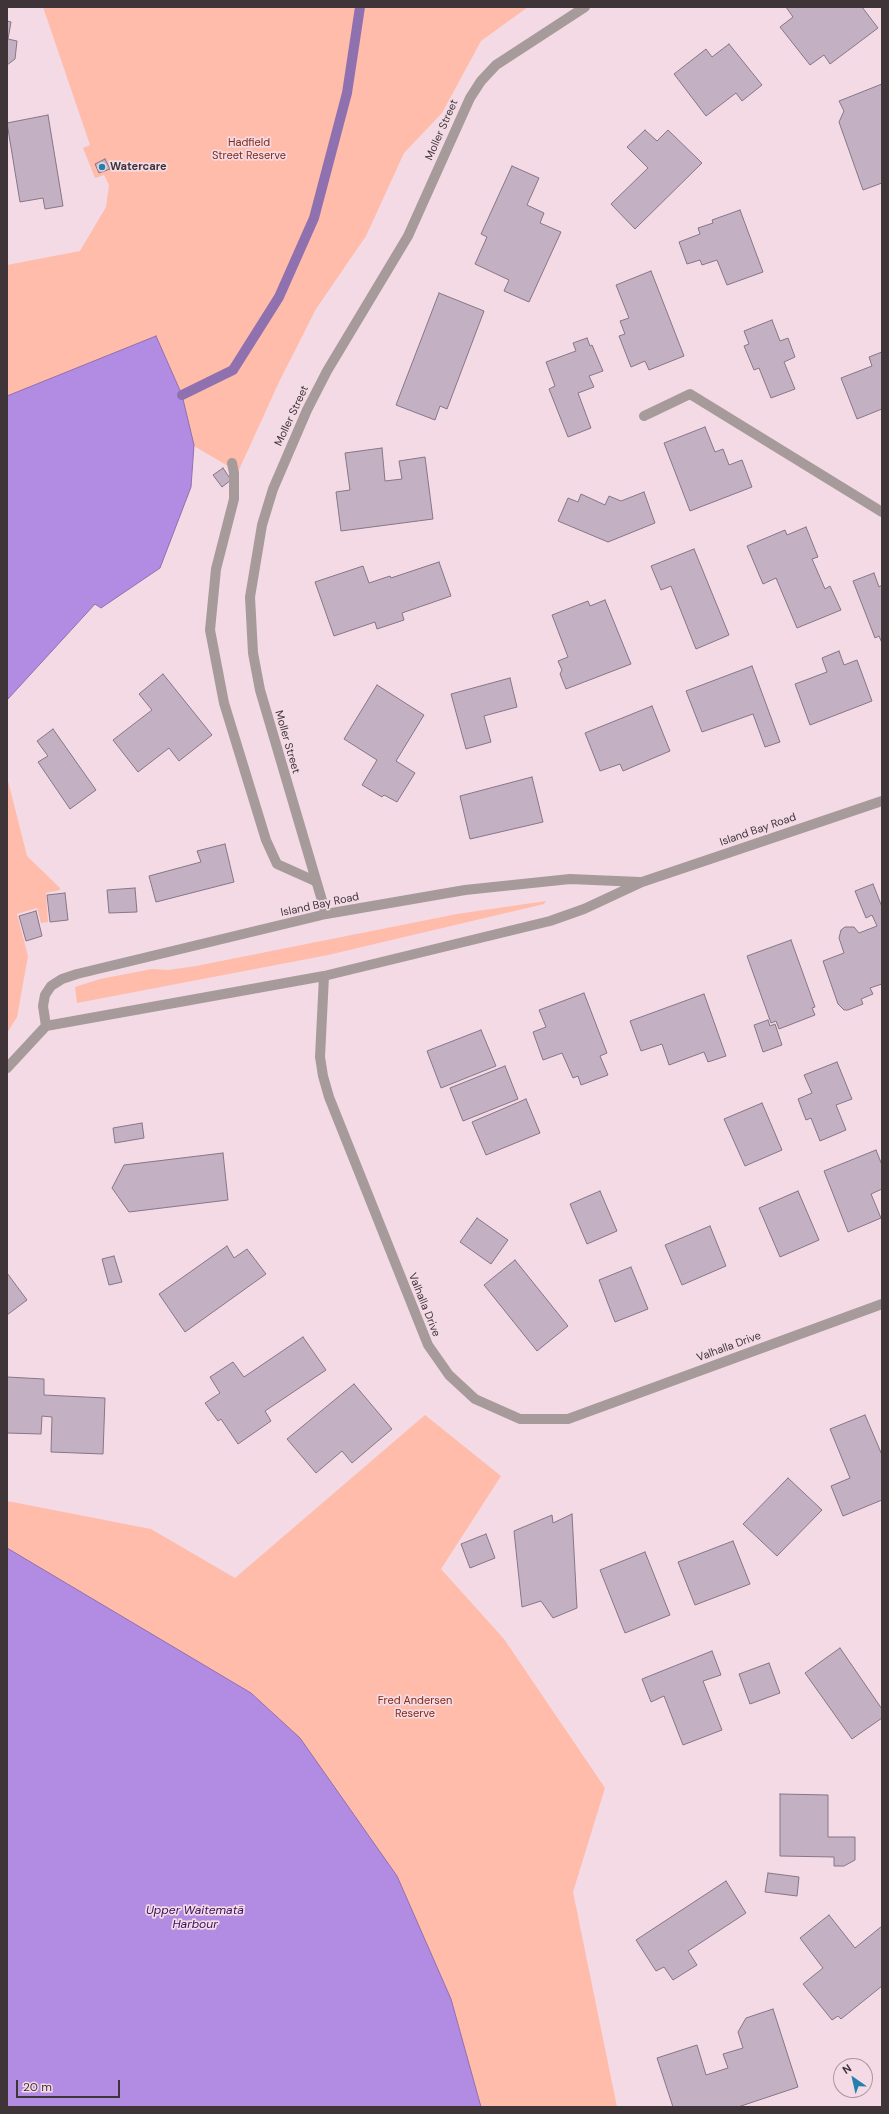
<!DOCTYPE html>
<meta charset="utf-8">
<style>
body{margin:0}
#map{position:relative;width:889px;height:2114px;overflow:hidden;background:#f3dae5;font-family:"DM Sans",sans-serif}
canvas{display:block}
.frame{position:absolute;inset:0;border:8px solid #3f3539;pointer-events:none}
.north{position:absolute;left:833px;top:2058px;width:40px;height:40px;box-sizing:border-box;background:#f3dae5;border:1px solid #ab98a0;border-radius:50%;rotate:326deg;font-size:11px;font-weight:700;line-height:16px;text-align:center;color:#3f3539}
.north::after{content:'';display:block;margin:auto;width:14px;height:18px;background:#2380ad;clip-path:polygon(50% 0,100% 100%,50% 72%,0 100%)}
.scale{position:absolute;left:16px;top:2080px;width:104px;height:18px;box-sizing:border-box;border:2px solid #3f3539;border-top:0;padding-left:5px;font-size:12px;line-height:14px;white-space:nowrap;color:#3f3539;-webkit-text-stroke:3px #f3dae5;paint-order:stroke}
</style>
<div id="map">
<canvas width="889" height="2114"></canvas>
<div class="frame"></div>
<div class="north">N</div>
<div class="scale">20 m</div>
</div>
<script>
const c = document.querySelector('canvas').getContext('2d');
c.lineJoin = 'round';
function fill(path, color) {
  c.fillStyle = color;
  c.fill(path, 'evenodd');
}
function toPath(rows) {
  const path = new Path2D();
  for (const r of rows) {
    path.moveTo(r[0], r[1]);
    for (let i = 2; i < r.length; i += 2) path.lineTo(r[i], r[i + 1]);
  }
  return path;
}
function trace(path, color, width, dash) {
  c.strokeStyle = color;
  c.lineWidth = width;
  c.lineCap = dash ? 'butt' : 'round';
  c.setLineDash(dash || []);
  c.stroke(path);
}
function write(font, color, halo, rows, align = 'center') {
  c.font = font + ' "DM Sans",sans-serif';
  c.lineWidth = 3.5;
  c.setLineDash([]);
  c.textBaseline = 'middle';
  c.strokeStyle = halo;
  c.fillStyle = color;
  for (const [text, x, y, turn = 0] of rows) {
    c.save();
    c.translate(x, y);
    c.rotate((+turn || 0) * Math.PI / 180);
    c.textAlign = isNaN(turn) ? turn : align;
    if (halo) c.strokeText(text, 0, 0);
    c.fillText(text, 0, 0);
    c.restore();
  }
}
fill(toPath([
 [43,7,528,7,481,41,442,113,404,153,366,236,316,309,279,382,238,472,194,446,191,487,160,568,101,608,95,604,7,700,7,265,80,251,106,207,109,185,104,175,95,178,83,148,90,145],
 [7,777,27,856,60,888,60,890,46,893,48,922,41,923,37,908,17,914,28,956,17,1017,7,1033],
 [546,901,544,904,328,955,77,1003,75,987,100,979,152,969,168,970,196,966,457,914],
 [425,1415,501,1476,441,1569,504,1639,605,1788,573,1892,617,2107,199,2107,7,1835,7,1501,151,1529,235,1578]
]), '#ffbcab');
const water = toPath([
 [156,336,182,395,194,445,191,487,160,568,101,608,95,604,7,700,7,396,156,336],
 [7,1548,251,1693,300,1738,397,1876,451,1999,481,2107,7,2107,7,1548]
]);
fill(water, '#b28be2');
trace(water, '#9071af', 1);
trace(toPath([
 [182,395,233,370,279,297,314,218,347,93,360,7]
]), '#9071af', 10);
const building = toPath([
 [786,7,862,7,878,28,830,64,824,55,810,65,780,27,793,17,786,7],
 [7,21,11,22,8,39,17,41,15,59,7,65,7,21],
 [729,44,762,85,742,101,736,93,706,116,674,74,706,49,712,57,729,44],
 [882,84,882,183,863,190,839,122,844,111,839,101,882,84],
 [48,115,63,206,45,209,43,198,20,202,7,123,48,115],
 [645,130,657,141,668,130,702,163,635,229,611,204,648,168,627,147,645,130],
 [105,159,110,169,99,173,95,164,105,159],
 [512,166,539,178,527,205,544,213,540,223,561,232,529,302,504,291,509,280,475,264,487,237,481,234,512,166],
 [740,210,763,272,727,285,717,260,702,265,700,260,687,264,679,242,700,234,698,228,713,223,712,220,740,210],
 [651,271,684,356,649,370,645,361,631,367,619,336,625,334,620,321,629,318,616,285,651,271],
 [439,293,484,311,447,409,440,406,435,420,396,405,439,293],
 [772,320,780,341,788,338,795,357,784,362,795,389,771,398,759,368,754,370,744,346,749,344,744,331,772,320],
 [587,338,590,346,592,345,603,371,589,376,594,387,578,393,591,428,568,437,549,389,555,386,546,362,576,351,573,343,587,338],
 [882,352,882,409,857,419,841,378,872,366,869,357,882,352],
 [705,427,715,452,723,449,729,465,742,460,752,487,690,511,664,443,705,427],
 [382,448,385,481,402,479,399,461,425,457,433,519,341,531,336,492,350,490,345,453,382,448],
 [223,468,231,480,222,487,213,475,223,468],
 [644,492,655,523,608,542,558,521,568,498,578,502,581,494,605,505,609,496,621,501,644,492],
 [806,527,818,557,812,559,825,589,830,586,841,610,797,628,776,578,763,584,747,546,785,530,787,535,806,527],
 [694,549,729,635,696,649,671,586,661,590,651,566,694,549],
 [439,562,451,596,402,613,404,620,377,629,375,622,334,636,315,582,363,566,369,583,390,576,391,578,439,562],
 [874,573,879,587,882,585,882,643,879,636,875,638,853,581,874,573],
 [605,600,631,664,566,689,560,674,562,670,558,661,568,657,552,615,588,601,590,606,605,600],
 [839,651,844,665,857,660,872,701,810,725,795,684,827,672,822,658,839,651],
 [752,666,780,742,765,747,753,714,702,732,686,691,752,666],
 [163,674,212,735,179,761,169,748,138,772,113,740,152,710,139,694,163,674],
 [510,678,517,707,484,716,491,742,466,749,451,694,510,678],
 [377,685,424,715,396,761,415,773,397,802,384,795,382,797,362,785,377,760,344,739,377,685],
 [652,706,670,751,623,771,620,764,600,771,585,733,652,706],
 [53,729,96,790,70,809,38,762,48,756,37,741,53,729],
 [532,777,543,822,470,839,460,796,532,777],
 [225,844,234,882,156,902,149,876,201,862,197,851,225,844],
 [873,884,882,907,882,984,870,988,873,994,861,999,863,1004,848,1010,844,1010,838,1004,823,961,844,953,839,938,841,930,845,927,854,927,859,933,877,926,872,915,866,918,855,891,873,884],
 [135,888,137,912,109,913,107,890,135,888],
 [65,893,68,920,50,922,47,895,65,893],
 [36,911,42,936,26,941,19,916,36,911],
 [791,940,815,1007,812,1008,815,1015,779,1029,776,1021,771,1023,747,956,791,940],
 [584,993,607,1053,600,1056,608,1075,581,1085,578,1076,573,1078,562,1053,543,1060,533,1032,546,1027,539,1010,584,993],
 [704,994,726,1056,708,1062,704,1052,669,1065,662,1044,641,1051,630,1021,704,994],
 [768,1020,770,1026,775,1024,782,1045,763,1052,754,1025,768,1020],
 [481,1030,496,1066,441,1088,427,1051,481,1030],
 [837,1062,852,1099,836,1105,846,1130,820,1141,811,1118,806,1120,798,1099,812,1093,804,1075,837,1062],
 [505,1066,518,1099,463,1121,450,1088,505,1066],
 [526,1099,540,1133,486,1155,472,1122,526,1099],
 [762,1103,782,1150,745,1166,724,1119,762,1103],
 [142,1123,144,1138,115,1143,113,1128,142,1123],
 [876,1150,882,1165,882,1189,871,1194,881,1218,848,1232,824,1171,876,1150],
 [223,1153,228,1200,129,1212,112,1188,124,1165,223,1153],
 [600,1191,617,1231,587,1244,570,1204,600,1191],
 [798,1191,819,1240,780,1257,759,1208,798,1191],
 [477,1218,508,1240,491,1264,460,1242,477,1218],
 [710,1226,726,1266,682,1285,665,1245,710,1226],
 [227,1246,234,1258,247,1249,266,1274,185,1332,159,1294,227,1246],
 [114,1256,122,1282,109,1285,102,1259,114,1256],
 [515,1260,568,1326,537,1351,484,1285,515,1260],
 [631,1267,648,1309,615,1322,599,1280,631,1267],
 [7,1273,27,1300,7,1315,7,1273],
 [303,1337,326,1370,265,1411,271,1421,238,1444,221,1419,218,1421,205,1403,220,1393,210,1377,233,1362,244,1377,303,1337],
 [7,1377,44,1379,44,1395,105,1398,103,1454,51,1452,52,1417,42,1416,41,1434,7,1433,7,1377],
 [354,1384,392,1429,352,1463,342,1451,316,1473,287,1439,354,1384],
 [865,1415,882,1455,882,1500,843,1516,831,1486,850,1478,830,1429,865,1415],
 [788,1478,822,1510,777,1556,743,1524,788,1478],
 [572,1514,577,1608,553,1618,541,1601,522,1607,514,1531,552,1515,553,1523,572,1514],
 [486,1534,495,1558,470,1568,461,1544,486,1534],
 [733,1541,750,1584,695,1605,678,1562,733,1541],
 [645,1552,670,1615,625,1633,600,1570,645,1552],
 [840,1648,882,1709,882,1718,852,1739,805,1673,840,1648],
 [712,1651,721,1675,703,1681,722,1730,683,1745,664,1696,651,1702,642,1679,712,1651],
 [769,1663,780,1693,750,1704,739,1674,769,1663],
 [780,1794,828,1795,828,1837,855,1837,855,1860,844,1866,834,1866,834,1857,780,1856,780,1794],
 [768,1873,799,1877,797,1896,765,1892,768,1873],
 [726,1881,746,1913,688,1951,697,1965,673,1980,664,1967,656,1971,636,1940,726,1881],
 [829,1915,855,1948,882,1926,882,1986,841,2019,838,2016,832,2020,803,1984,823,1968,800,1938,829,1915],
 [773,2009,798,2087,738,2107,673,2107,657,2058,697,2045,706,2075,728,2068,723,2054,743,2048,738,2032,746,2018,773,2009]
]);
fill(building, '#c3b1c3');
trace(building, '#867686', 1);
trace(toPath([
 [644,416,690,394,882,512],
 [232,463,234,473,234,499,216,569,210,630,224,703,266,840,277,864,315,881]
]), '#a69a9a', 10);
trace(toPath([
 [326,914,260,690,253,653,250,597,262,525,273,489,307,410,327,371,408,236,470,98,481,81,496,65,585,7],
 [324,976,320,1057,323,1076,329,1097,428,1345,449,1375,475,1399,520,1419,568,1419,882,1304],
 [46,1026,43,1006,45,995,51,986,62,979,77,974,326,914,465,890,570,879,640,882],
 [7,1068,46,1026,324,976,550,921,584,909,642,882,882,801]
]), '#a69a9a', 10);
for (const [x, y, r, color] of [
 [102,167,4,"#2380ad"]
]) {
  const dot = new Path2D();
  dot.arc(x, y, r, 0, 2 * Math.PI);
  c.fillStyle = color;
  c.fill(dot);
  trace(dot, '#f3dae5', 1.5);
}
write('11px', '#3f3539', '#f3dae5', [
 ["Moller Street",442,130,-66],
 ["Moller Street",292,416,-65],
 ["Moller Street",287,742,74],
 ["Island Bay Road",758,830,-19],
 ["Island Bay Road",320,905,-12],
 ["Valhalla Drive",424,1305,68],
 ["Valhalla Drive",729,1347,-20]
]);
write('11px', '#832912', '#f3dae5', [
 ["Hadfield",249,143],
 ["Street Reserve",249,156],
 ["Fred Andersen",415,1701],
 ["Reserve",415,1714]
]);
write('bold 11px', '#3f3539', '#f3dae5', [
 ["Watercare",110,167]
], 'left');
write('italic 12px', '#390f5d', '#f3dae5', [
 ["Upper Waitematā",195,1911],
 ["Harbour",195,1925]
]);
</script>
